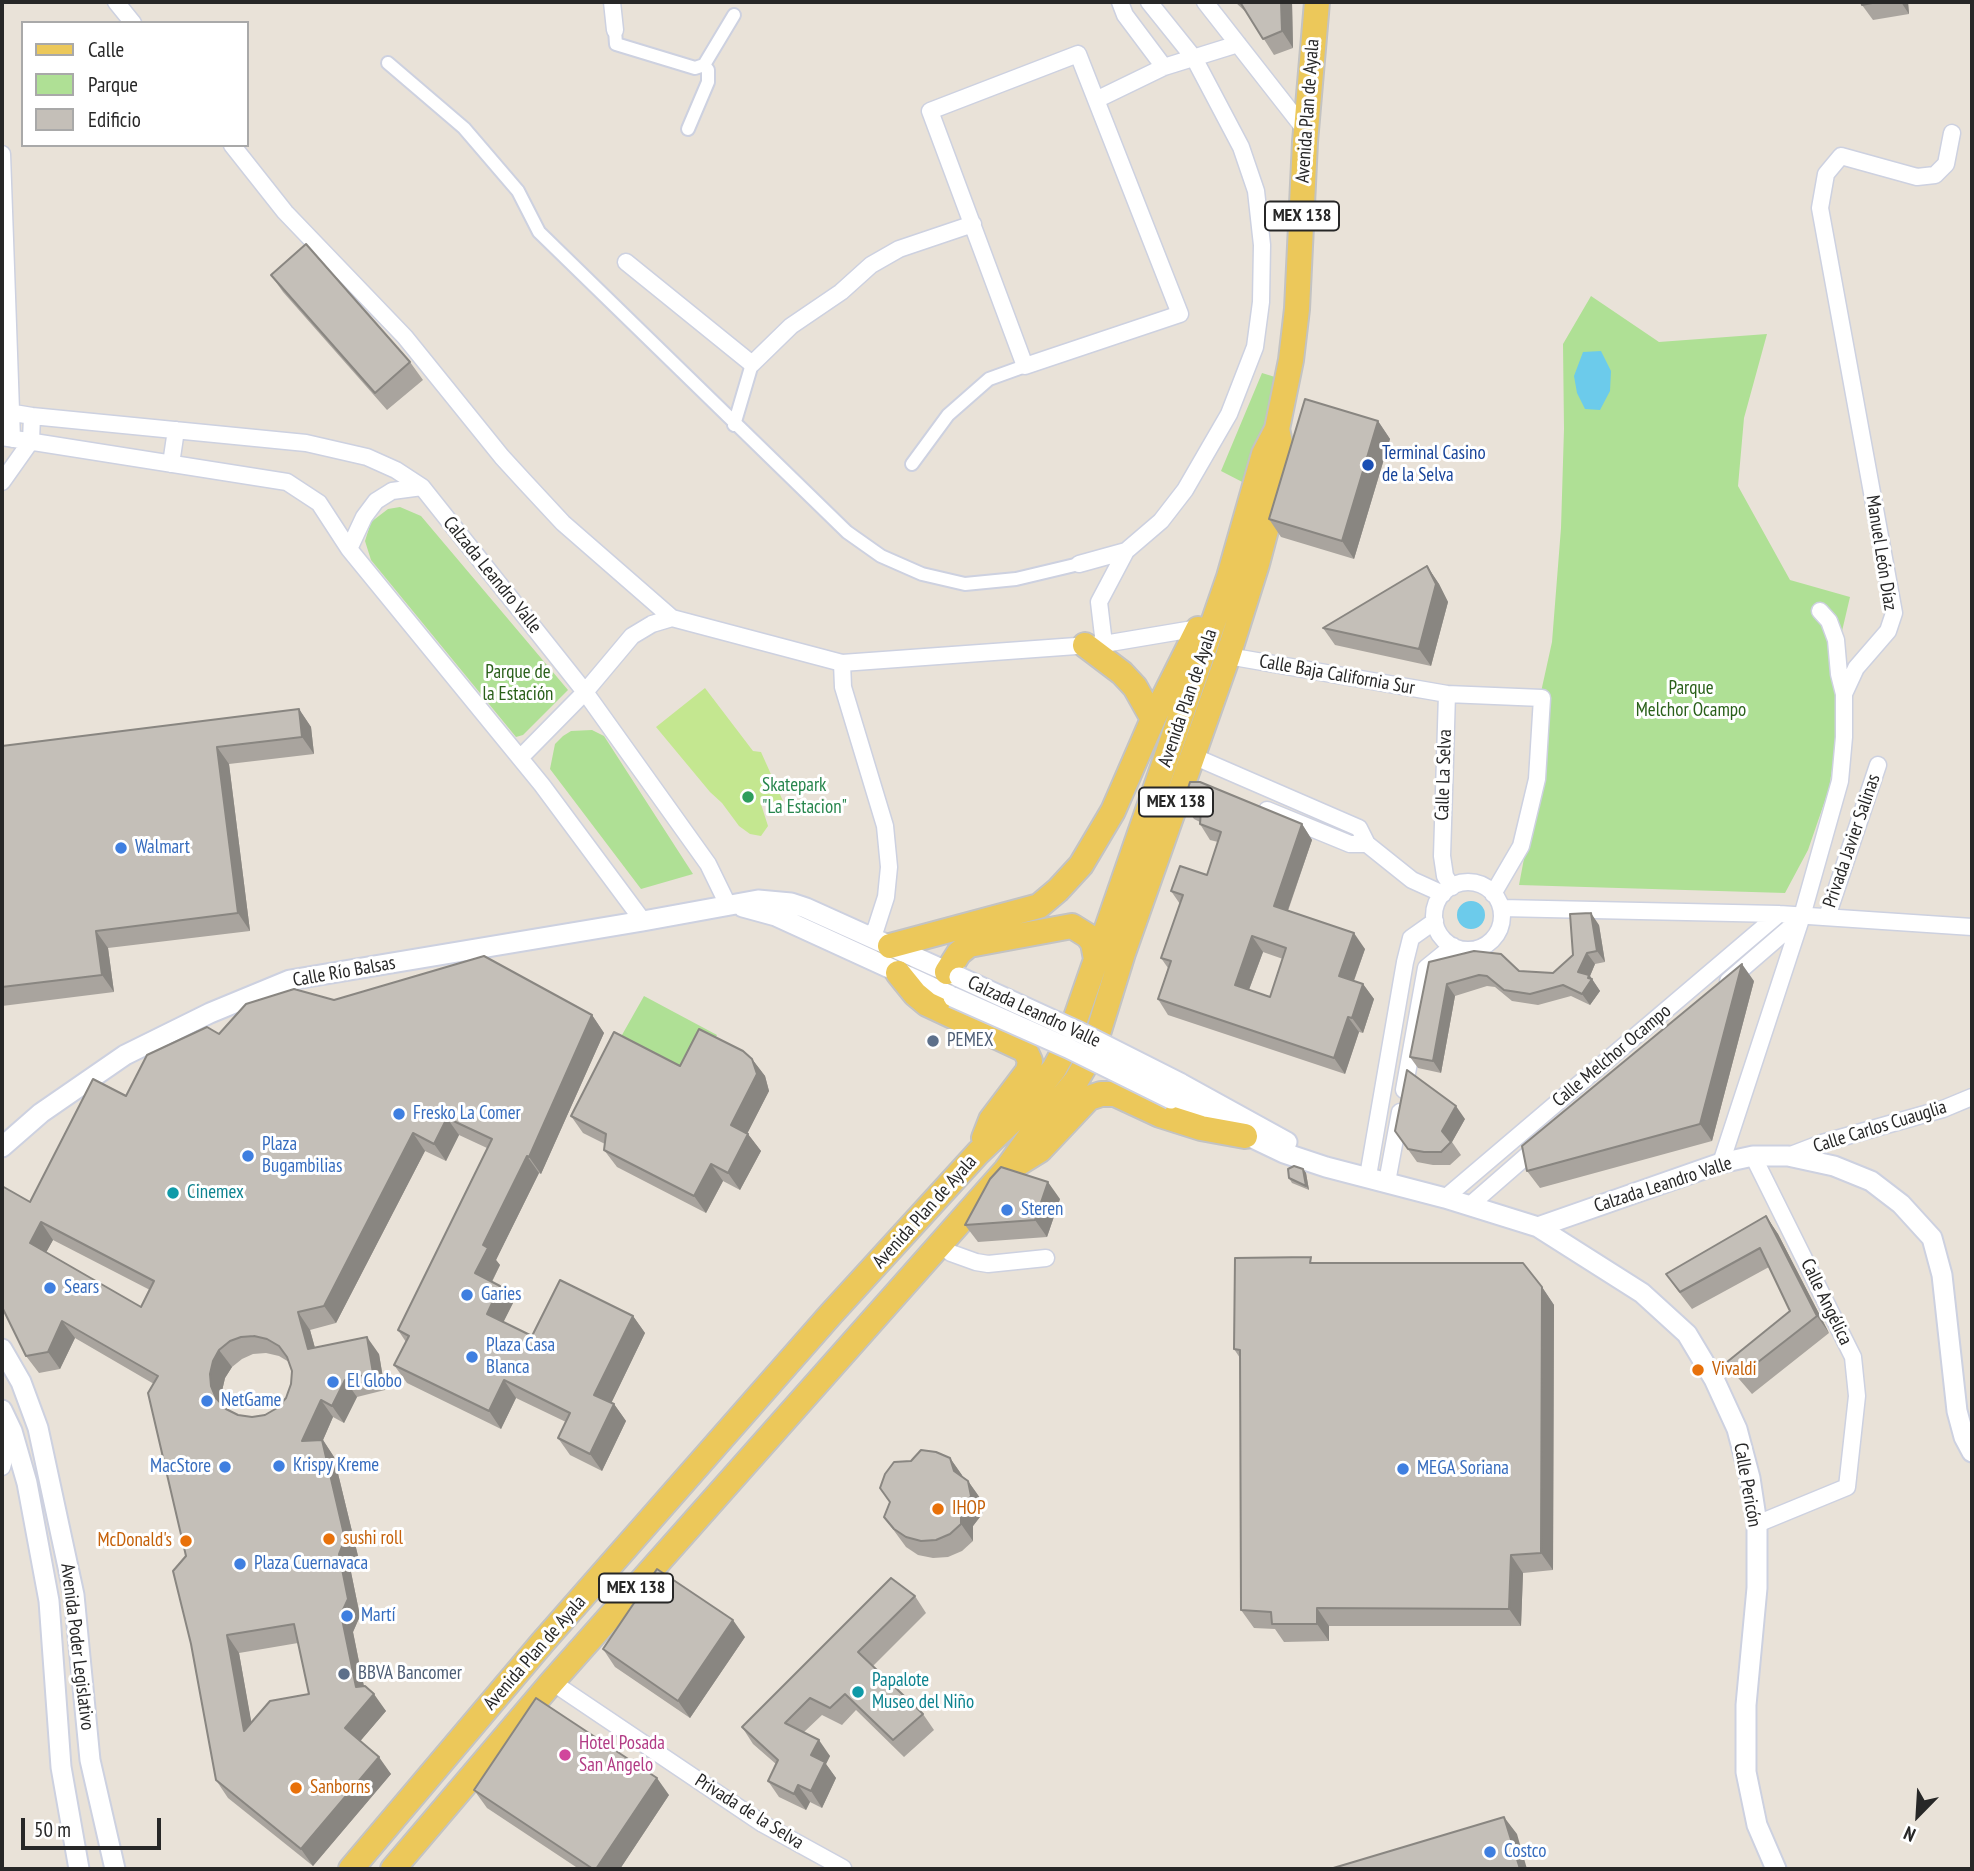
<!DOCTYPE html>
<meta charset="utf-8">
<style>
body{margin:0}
#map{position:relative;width:1974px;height:1871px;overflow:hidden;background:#e9e2d8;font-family:"PT Sans Narrow",sans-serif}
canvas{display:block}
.frame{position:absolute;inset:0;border:4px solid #272727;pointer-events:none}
.legend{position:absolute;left:21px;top:21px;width:228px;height:126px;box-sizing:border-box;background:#fff;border:2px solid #a9a9a9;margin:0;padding:9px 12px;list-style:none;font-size:21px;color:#272727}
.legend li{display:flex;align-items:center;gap:14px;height:35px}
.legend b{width:35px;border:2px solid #a9a9a9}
.north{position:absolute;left:1883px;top:1780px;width:70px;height:70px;-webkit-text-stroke:5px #fff;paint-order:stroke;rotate:204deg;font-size:19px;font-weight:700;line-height:28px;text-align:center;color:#272727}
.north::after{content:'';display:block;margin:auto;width:24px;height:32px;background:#272727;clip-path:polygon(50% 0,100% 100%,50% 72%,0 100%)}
.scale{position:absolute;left:21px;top:1818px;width:140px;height:32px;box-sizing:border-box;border:4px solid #272727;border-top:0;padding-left:9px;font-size:21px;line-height:24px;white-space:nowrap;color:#272727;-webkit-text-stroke:5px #fff;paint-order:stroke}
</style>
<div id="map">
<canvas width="1974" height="1871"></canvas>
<div class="frame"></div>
<ul class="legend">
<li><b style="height:9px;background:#ecc85a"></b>Calle</li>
<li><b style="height:19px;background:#afe095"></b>Parque</li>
<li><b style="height:19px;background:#c4bfb8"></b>Edificio</li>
</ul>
<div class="north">N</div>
<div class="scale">50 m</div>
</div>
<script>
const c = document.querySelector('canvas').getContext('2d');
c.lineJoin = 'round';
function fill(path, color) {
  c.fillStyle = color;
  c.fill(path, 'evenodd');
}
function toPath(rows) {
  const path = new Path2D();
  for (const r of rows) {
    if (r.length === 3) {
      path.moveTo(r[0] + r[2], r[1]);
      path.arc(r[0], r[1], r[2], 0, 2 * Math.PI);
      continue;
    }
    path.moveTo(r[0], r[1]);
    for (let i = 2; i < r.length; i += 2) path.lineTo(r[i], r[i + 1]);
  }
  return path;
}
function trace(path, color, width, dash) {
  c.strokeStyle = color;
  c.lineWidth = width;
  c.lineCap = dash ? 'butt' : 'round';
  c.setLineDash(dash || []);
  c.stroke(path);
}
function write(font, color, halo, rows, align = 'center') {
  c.font = font + ' "PT Sans Narrow",sans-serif';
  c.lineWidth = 6;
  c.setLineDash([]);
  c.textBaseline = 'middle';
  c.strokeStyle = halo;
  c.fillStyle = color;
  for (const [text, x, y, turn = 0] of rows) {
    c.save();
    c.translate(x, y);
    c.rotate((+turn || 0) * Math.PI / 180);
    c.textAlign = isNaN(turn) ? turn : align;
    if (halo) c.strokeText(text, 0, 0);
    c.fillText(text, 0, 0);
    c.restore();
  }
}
fill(toPath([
 [1591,296,1659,342,1767,334,1744,418,1738,486,1790,580,1850,597,1835,661,1839,724,1829,789,1808,850,1785,893,1519,885,1529,832,1541,692,1552,642,1561,528,1564,429,1563,344],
 [1262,373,1275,377,1252,487,1221,471],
 [400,507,421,516,568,690,523,735,516,737,371,560,365,541,371,522,388,509],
 [592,730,604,736,693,874,641,889,550,769,555,744,563,736,571,731],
 [644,996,717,1035,692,1083,618,1042]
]), '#afe095');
fill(toPath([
 [705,688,753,751,761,752,783,801,761,804,768,826,761,836,750,834,739,826,722,803,710,792,656,727]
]), '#c4e790');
fill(toPath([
 [1601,351,1611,371,1610,391,1600,410,1585,409,1577,393,1574,376,1583,352],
 [1471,915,14]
]), '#6ccbeb');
const pedestrian = toPath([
 [615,30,616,44,695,68,704,65,734,15],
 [388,63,464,128,518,191,539,232,847,532,881,556,922,574,965,584,1016,579,1079,564],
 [688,129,708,82,708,70,704,65],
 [734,425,752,364],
 [912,464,948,415,989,379,1025,366]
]);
const minor = toPath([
 [116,2,133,23],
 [612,2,615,30],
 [1120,2,1125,15,1164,67],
 [1205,2,1306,131],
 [1078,54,1180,314,1025,366,930,111,1078,54],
 [1098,99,1164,67,1238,44],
 [232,145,285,212,405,337,502,457,524,481,563,523,672,618,842,663,1104,644,1199,628],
 [2,154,12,439],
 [626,262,752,364,791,326,841,292,871,265,899,249,973,224],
 [2,411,32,416,306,443,367,457,396,470,422,487,585,692,708,864,728,905],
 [2,437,287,482,319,503,349,549,542,785,643,921],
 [171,464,176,430],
 [2,482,31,441,32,416],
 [349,549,364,517,376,501,392,491,422,487],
 [1079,564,1126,551,1161,521,1185,490,1229,414,1255,347,1261,302,1262,245,1256,191,1241,147,1194,58,1149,2],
 [1820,611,1829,621,1836,640,1839,674,1844,694],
 [1104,644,1099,602,1126,551],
 [1228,656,1447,694,1542,698,1537,779,1521,846,1493,894],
 [842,663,843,687,885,826,889,867,886,897,876,928,870,936],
 [1447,694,1442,856,1445,876,1452,887],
 [1193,756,1359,828,1367,844,1412,880,1443,894],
 [520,758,585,692,632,636,652,624,672,618],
 [1267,810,1350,844,1367,844],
 [1468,916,34],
 [1501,908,1779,914,1972,927],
 [1827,917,1878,765],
 [1728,981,1801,918],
 [1404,1090,1426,968,1453,946],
 [1753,1156,1853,1357,1857,1396,1847,1487,1757,1524],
 [1788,1156,1822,1143,1943,1109,1972,1097],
 [1721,1163,1802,916,1840,781,1844,737,1844,694,1856,668,1888,631,1894,613,1820,208,1826,174,1841,156,1917,177,1935,175,1946,164,1952,133],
 [1368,1176,1405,962,1411,938,1435,921],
 [1387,1182,1400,1112],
 [1445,1198,1779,914],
 [1469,1206,1539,1145],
 [941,1245,951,1253,976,1262,988,1264,1046,1258],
 [2,1467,12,1431],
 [552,1682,763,1824,843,1868]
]);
const tertiary = toPath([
 [743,907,776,916,953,997],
 [1180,1083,1287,1142],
 [1171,1099,1284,1153,1326,1167,1445,1198,1538,1227,1642,1293,1687,1334,1714,1379,1737,1429,1750,1478,1757,1524,1757,1588,1746,1705,1746,1772,1757,1825,1776,1869],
 [2,1147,41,1113,125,1055,210,1013,290,980,643,921,758,900,791,903,806,908,959,977],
 [1538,1227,1721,1163,1753,1156,1788,1156,1834,1166,1871,1181,1901,1204,1932,1238,1942,1275,1957,1411,1964,1437,1972,1452],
 [2,1349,21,1382,38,1428,74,1595,90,1760,115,1869],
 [2,1410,12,1431,27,1483,49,1601,61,1767,79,1869]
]);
const primary = toPath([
 [1085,645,1122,673,1135,687,1153,719],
 [890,946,1039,906,1058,890,1081,865,1113,811,1153,719,1198,629],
 [947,972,959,953,969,945,1072,926,1088,936,1093,943,1096,959],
 [898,973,915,994,927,1004,1025,1050,1030,1061,1028,1071,991,1120,984,1138],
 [1019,1163,1040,1150,1089,1098,1101,1094,1115,1094,1160,1115,1201,1128,1245,1136],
 [351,1869,542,1643,831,1314,978,1153,1017,1116,1054,1069,1065,1049,1229,577,1264,454,1277,429,1291,360,1297,309,1305,142,1317,2],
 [393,1869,552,1682,1006,1170,1034,1131,1076,1081,1087,1062,1096,1040,1123,953,1228,656,1257,564,1284,462,1277,429]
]);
trace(pedestrian, '#cdd1e0', 16);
trace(minor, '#cdd1e0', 19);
trace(tertiary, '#cdd1e0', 23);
trace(primary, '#c3c3c3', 28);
trace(pedestrian, '#fff', 12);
trace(minor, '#fff', 16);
trace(tertiary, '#fff', 19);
trace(primary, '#ecc85a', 24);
const tertiaryBridge = toPath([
 [959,977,1079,1032,1180,1083],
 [953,997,1068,1048,1171,1099]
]);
trace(tertiaryBridge, '#cdd1e0', 23, []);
trace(tertiaryBridge, '#fff', 19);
fill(toPath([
 [1235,2,1292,2,1293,48,1274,55,1248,14],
 [1861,2,1908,2,1909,14,1873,20,1862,5],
 [271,275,410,362,423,380,387,410,283,292],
 [1378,421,1390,439,1354,559,1281,537,1269,519],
 [1427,566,1439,584,1448,602,1431,666,1335,645,1323,628],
 [299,709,311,727,314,754,229,764,250,931,108,948,114,992,2,1006,2,746],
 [1183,804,1302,824,1312,840,1288,911,1365,949,1354,981,1363,984,1374,999,1363,1033,1359,1032,1345,1074,1168,1015,1158,999,1168,968,1161,958,1180,904,1171,891,1207,875,1218,842,1210,840,1200,824,1200,822,1194,819],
 [1263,952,1283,959,1270,997,1249,990],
 [1599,925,1605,962,1595,964,1590,976,1600,991,1590,1005,1571,996,1538,1005,1512,1001,1495,987,1487,986,1455,996,1441,1073,1418,1068,1410,1057,1429,962,1519,971,1553,973,1573,955],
 [1754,981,1712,1141,1540,1188,1527,1171],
 [334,1000,592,1015,604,1033,541,1174,539,1173,496,1260,500,1265,492,1282,500,1286,513,1303,503,1322,532,1336,633,1316,645,1333,611,1403,614,1404,626,1421,602,1471,570,1455,558,1438,566,1422,516,1398,501,1429,407,1383,394,1365,406,1342,398,1330,487,1148,459,1135,446,1161,425,1151,336,1323,310,1330,315,1348,379,1354,385,1390,357,1397,344,1423,333,1417,323,1440,334,1457,358,1556,351,1572,360,1616,353,1632,364,1686,386,1711,360,1741,391,1774,313,1866,228,1798,216,1780,186,1556,154,1384,75,1338,60,1369,39,1373,26,1356,30,1202,126,1096,219,1034],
 [53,1240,150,1290,141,1307,46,1252],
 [266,1353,279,1356,289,1362,292,1371,291,1384,286,1398,277,1408,265,1415,252,1417,238,1415,226,1409,223,1404,222,1391,225,1378,232,1367,242,1359,253,1354],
 [298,1643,309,1694,251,1722,239,1653],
 [752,1059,765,1076,769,1091,747,1133,761,1151,740,1190,723,1181,706,1213,617,1167,604,1150,605,1144,583,1133,571,1116],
 [1465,1119,1452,1142,1461,1155,1450,1165,1433,1165,1417,1162,1395,1131],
 [1303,1169,1306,1173,1309,1190,1292,1183,1289,1178],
 [1060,1199,1047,1237,978,1242,965,1225],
 [1766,1216,1778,1234,1829,1333,1752,1394,1739,1379,1727,1362,1790,1311,1769,1267,1692,1309,1678,1291,1666,1274],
 [1315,1263,1542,1287,1554,1305,1553,1570,1523,1573,1521,1626,1329,1626,1329,1641,1284,1642,1275,1629,1254,1628,1241,1610,1240,1358,1234,1349],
 [950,1458,963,1477,968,1481,980,1498,983,1513,973,1526,973,1541,962,1551,948,1557,933,1558,918,1555,906,1547,884,1517,911,1461],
 [915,1596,926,1613,873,1666,923,1714,934,1730,904,1757,856,1710,842,1725,822,1715,804,1732,830,1756,826,1764,836,1778,822,1808,810,1802,806,1810,779,1797,768,1781,776,1764,753,1744,742,1727],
 [745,1637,690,1718,615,1667,603,1649],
 [474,1790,669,1795,620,1869,579,1869,487,1808]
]), '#a9a49e');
fill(toPath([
 [1281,2,1292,2,1293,48,1282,31],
 [1901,2,1908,2,1909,14],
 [1378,421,1390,439,1354,559,1342,541],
 [1427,566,1439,584,1448,602,1431,666,1419,649],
 [299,709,311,727,314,754,302,737],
 [217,747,229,764,250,931,238,913],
 [1302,824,1312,840,1284,921,1274,906],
 [1591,913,1599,925,1605,962,1597,951],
 [96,931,108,948,114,992,102,975],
 [1354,933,1365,949,1350,991,1339,976],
 [1252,936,1263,952,1245,1000,1235,985],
 [1587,953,1595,964,1590,976,1600,991,1590,1005,1582,994,1578,972],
 [1742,964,1754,981,1712,1141,1700,1124],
 [1363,984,1374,999,1363,1033,1352,1018],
 [1447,984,1455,996,1441,1073,1433,1061],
 [592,1015,604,1033,541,1174,529,1157],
 [1348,1017,1359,1032,1345,1074,1334,1058],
 [752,1059,765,1076,769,1091,743,1142,731,1125],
 [1456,1106,1465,1119,1452,1142,1442,1131],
 [447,1118,459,1135,446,1161,434,1144],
 [413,1133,425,1151,336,1323,324,1306],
 [748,1134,761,1151,740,1190,728,1173],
 [527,1156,539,1173,496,1260,500,1265,487,1291,475,1273,483,1245],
 [711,1164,723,1181,706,1213,694,1196],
 [1303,1169,1306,1173,1309,1190,1306,1186],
 [1048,1182,1060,1199,1047,1237,1035,1220],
 [1766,1216,1778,1234,1829,1333,1817,1316],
 [41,1222,53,1240,42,1260,30,1243],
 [500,1286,513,1303,499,1331,487,1314],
 [1542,1287,1554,1305,1553,1570,1541,1553],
 [298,1312,310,1330,320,1366,308,1349],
 [633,1316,645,1333,607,1412,594,1395],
 [62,1321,75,1338,60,1369,48,1352],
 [367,1337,379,1354,385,1390,373,1373],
 [219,1350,232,1367,225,1378,222,1391,223,1404,228,1416,216,1398,211,1386,210,1374,213,1361],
 [345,1380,357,1397,344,1423,332,1406],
 [504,1380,516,1398,501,1429,489,1411],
 [321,1400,333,1417,323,1440,334,1457,358,1556,351,1572,360,1616,353,1632,367,1702,374,1694,386,1711,357,1745,345,1728,356,1687,302,1441],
 [614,1404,626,1421,602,1471,590,1454],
 [950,1458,962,1475,966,1489,954,1471],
 [968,1481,980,1498,983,1513,973,1526,973,1541,961,1524,961,1509],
 [1511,1555,1523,1573,1521,1626,1509,1609],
 [1317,1608,1329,1626,1329,1641,1317,1624],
 [733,1620,745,1637,690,1718,678,1701],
 [227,1635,239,1653,256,1748,244,1731],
 [819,1740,830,1756,826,1764,836,1778,822,1808,811,1791,811,1755],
 [379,1757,391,1774,313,1866,301,1849],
 [657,1778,669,1795,620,1869,596,1869],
 [798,1785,810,1802,806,1810,794,1794],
 [1504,1817,1517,1834,1527,1869,1520,1869]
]), '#898681');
const building = toPath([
 [1240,2,1281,2,1282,31,1263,39,1240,2],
 [1861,2,1877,2,1862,5,1861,2],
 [306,244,410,362,375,393,271,275,306,244],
 [1305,399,1378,421,1342,541,1269,519,1305,399],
 [1427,566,1436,584,1419,649,1323,628,1427,566],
 [299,709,302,737,217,747,238,913,96,931,102,975,2,987,2,746,299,709],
 [1190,782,1200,782,1302,824,1274,906,1354,933,1339,976,1363,984,1352,1018,1348,1017,1334,1058,1158,999,1171,961,1161,958,1183,895,1171,891,1180,866,1207,875,1221,832,1200,824,1201,810,1183,804,1190,782],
 [1252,936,1286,948,1270,997,1235,985,1252,936],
 [1591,913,1597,951,1587,953,1578,972,1589,975,1588,978,1592,979,1582,994,1563,985,1530,994,1504,990,1487,976,1479,975,1447,984,1433,1061,1410,1057,1429,962,1474,951,1501,954,1519,971,1553,973,1573,955,1570,914,1591,913],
 [484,956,592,1015,529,1157,527,1156,483,1245,488,1248,475,1273,500,1286,487,1314,532,1336,560,1280,633,1316,594,1395,614,1404,590,1454,558,1438,570,1413,504,1380,489,1411,394,1365,409,1336,398,1330,492,1139,447,1118,434,1144,413,1133,324,1306,298,1312,308,1349,367,1337,373,1373,345,1380,332,1406,321,1400,302,1441,322,1440,345,1539,339,1554,348,1599,341,1614,356,1687,365,1686,374,1694,345,1728,379,1757,301,1849,216,1780,191,1644,173,1571,186,1556,148,1393,158,1376,62,1321,48,1352,26,1356,2,1307,2,1186,30,1202,93,1079,126,1096,147,1055,207,1027,219,1034,246,1004,294,989,334,1000,484,956],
 [41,1222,154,1281,141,1307,30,1243,41,1222],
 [254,1336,267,1339,279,1346,287,1357,292,1371,291,1384,286,1398,277,1408,265,1415,252,1417,238,1415,226,1409,216,1398,211,1386,210,1374,213,1361,219,1350,230,1341,241,1337,254,1336],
 [294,1624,309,1694,270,1701,244,1731,227,1635,294,1624],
 [1742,964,1700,1124,1527,1171,1522,1146,1742,964],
 [699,1029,743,1051,752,1059,757,1074,731,1125,748,1134,728,1173,711,1164,694,1196,604,1150,606,1134,571,1116,614,1032,680,1066,699,1029],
 [1407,1070,1456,1106,1442,1131,1451,1142,1441,1152,1424,1152,1408,1149,1395,1131,1407,1070],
 [1294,1166,1303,1169,1306,1186,1289,1178,1288,1169,1294,1166],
 [1001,1167,1048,1182,1035,1220,965,1225,990,1179,1001,1167],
 [1766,1216,1817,1316,1739,1377,1727,1362,1790,1311,1760,1248,1680,1292,1666,1274,1766,1216],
 [1311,1257,1310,1263,1523,1263,1542,1287,1541,1553,1511,1555,1509,1609,1317,1608,1317,1624,1272,1624,1271,1612,1241,1610,1240,1350,1234,1349,1235,1258,1311,1257],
 [921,1450,936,1452,950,1458,954,1471,968,1481,971,1496,961,1509,961,1524,950,1534,936,1540,921,1541,906,1537,894,1529,884,1517,890,1502,880,1488,885,1474,894,1462,911,1461,921,1450],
 [657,1569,733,1620,678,1701,603,1649,657,1569],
 [891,1578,915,1596,858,1652,923,1714,893,1740,845,1694,830,1708,810,1698,785,1723,819,1740,811,1755,825,1762,811,1791,798,1785,794,1794,768,1781,778,1760,742,1727,891,1578],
 [536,1698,657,1778,596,1869,593,1869,474,1790,536,1698],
 [1504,1817,1520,1869,1330,1869,1504,1817]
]);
fill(building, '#c4bfb8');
trace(building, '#898681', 2);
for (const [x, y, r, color] of [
 [1368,465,7,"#1a4fb4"],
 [748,797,7,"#2e9e5b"],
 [121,848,7,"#3f7fe0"],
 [933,1041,7,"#5c6f8a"],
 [399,1114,7,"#3f7fe0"],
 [248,1156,7,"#3f7fe0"],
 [173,1193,7,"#0f9aa8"],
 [1007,1210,7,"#3f7fe0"],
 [50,1288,7,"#3f7fe0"],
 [467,1295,7,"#3f7fe0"],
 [472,1357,7,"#3f7fe0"],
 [1698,1370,7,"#e8710a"],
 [333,1382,7,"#3f7fe0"],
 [207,1401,7,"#3f7fe0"],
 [279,1466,7,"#3f7fe0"],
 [225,1467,7,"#3f7fe0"],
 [1403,1469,7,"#3f7fe0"],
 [938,1509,7,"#e8710a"],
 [329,1539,7,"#e8710a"],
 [186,1541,7,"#e8710a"],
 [240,1564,7,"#3f7fe0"],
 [347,1616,7,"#3f7fe0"],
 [344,1674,7,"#5c6f8a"],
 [858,1692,7,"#0f9aa8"],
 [565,1755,7,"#d1479c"],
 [296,1788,7,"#e8710a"],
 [1490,1852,7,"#3f7fe0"]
]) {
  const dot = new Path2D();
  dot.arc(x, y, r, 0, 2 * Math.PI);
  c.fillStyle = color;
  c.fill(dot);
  trace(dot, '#fff', 2.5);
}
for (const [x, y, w] of [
 [1302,216,74],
 [1176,802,74],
 [636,1588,74]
]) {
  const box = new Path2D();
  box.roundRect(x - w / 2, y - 14.5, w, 29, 5);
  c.fillStyle = '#fff';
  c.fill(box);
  trace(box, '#272727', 2);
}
write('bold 18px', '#272727', null, [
 ["MEX 138",1302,216],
 ["MEX 138",1176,802],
 ["MEX 138",636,1588]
]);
write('19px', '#272727', '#fff', [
 ["Avenida Plan de Ayala",1308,111,-86],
 ["Manuel León Díaz",1881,553,81],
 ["Calzada Leandro Valle",492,575,51],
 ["Calle Baja California Sur",1337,675,10],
 ["Avenida Plan de Ayala",1188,698,-71],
 ["Calle La Selva",1444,775,-88],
 ["Privada Javier Salinas",1852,841,-71],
 ["Calle Río Balsas",344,972,-10],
 ["Calzada Leandro Valle",1034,1012,25],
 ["Calle Melchor Ocampo",1612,1056,-40],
 ["Calle Carlos Cuauglia",1880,1127,-17],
 ["Calzada Leandro Valle",1663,1185,-18],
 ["Avenida Plan de Ayala",925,1212,-48],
 ["Calle Angélica",1826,1302,64],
 ["Calle Pericón",1747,1485,80],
 ["Avenida Poder Legislativo",77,1647,83],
 ["Avenida Plan de Ayala",535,1653,-49],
 ["Privada de la Selva",749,1812,32]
]);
write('19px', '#164399', '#fff', [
 ["Terminal Casino",1382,454],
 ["de la Selva",1382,476]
], 'left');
write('19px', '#2a601a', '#fff', [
 ["Parque de",518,673],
 ["la Estación",518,695],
 ["Parque",1691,689],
 ["Melchor Ocampo",1691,711]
]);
write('19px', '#27864d', '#fff', [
 ["Skatepark",762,786],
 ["\"La Estacion\"",762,808]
], 'left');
write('19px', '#366cbe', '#fff', [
 ["Walmart",135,848],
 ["Fresko La Comer",413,1114],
 ["Plaza",262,1145],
 ["Bugambilias",262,1167],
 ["Steren",1021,1210],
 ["Sears",64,1288],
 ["Garies",481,1295],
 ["Plaza Casa",486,1346],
 ["Blanca",486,1368],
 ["El Globo",347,1382],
 ["NetGame",221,1401],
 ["Krispy Kreme",293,1466],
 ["MacStore",211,1467,"right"],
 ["MEGA Soriana",1417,1469],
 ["Plaza Cuernavaca",254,1564],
 ["Martí",361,1616],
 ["Costco",1504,1852]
], 'left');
write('19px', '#4e5e75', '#fff', [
 ["PEMEX",947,1041],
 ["BBVA Bancomer",358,1674]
], 'left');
write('19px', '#0d838f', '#fff', [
 ["Cinemex",187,1193],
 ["Papalote",872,1681],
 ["Museo del Niño",872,1703]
], 'left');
write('19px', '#c56008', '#fff', [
 ["Vivaldi",1712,1370],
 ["IHOP",952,1509],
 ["sushi roll",343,1539],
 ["McDonald's",172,1541,"right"],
 ["Sanborns",310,1788]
], 'left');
write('19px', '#b23c85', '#fff', [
 ["Hotel Posada",579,1744],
 ["San Angelo",579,1766]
], 'left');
</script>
